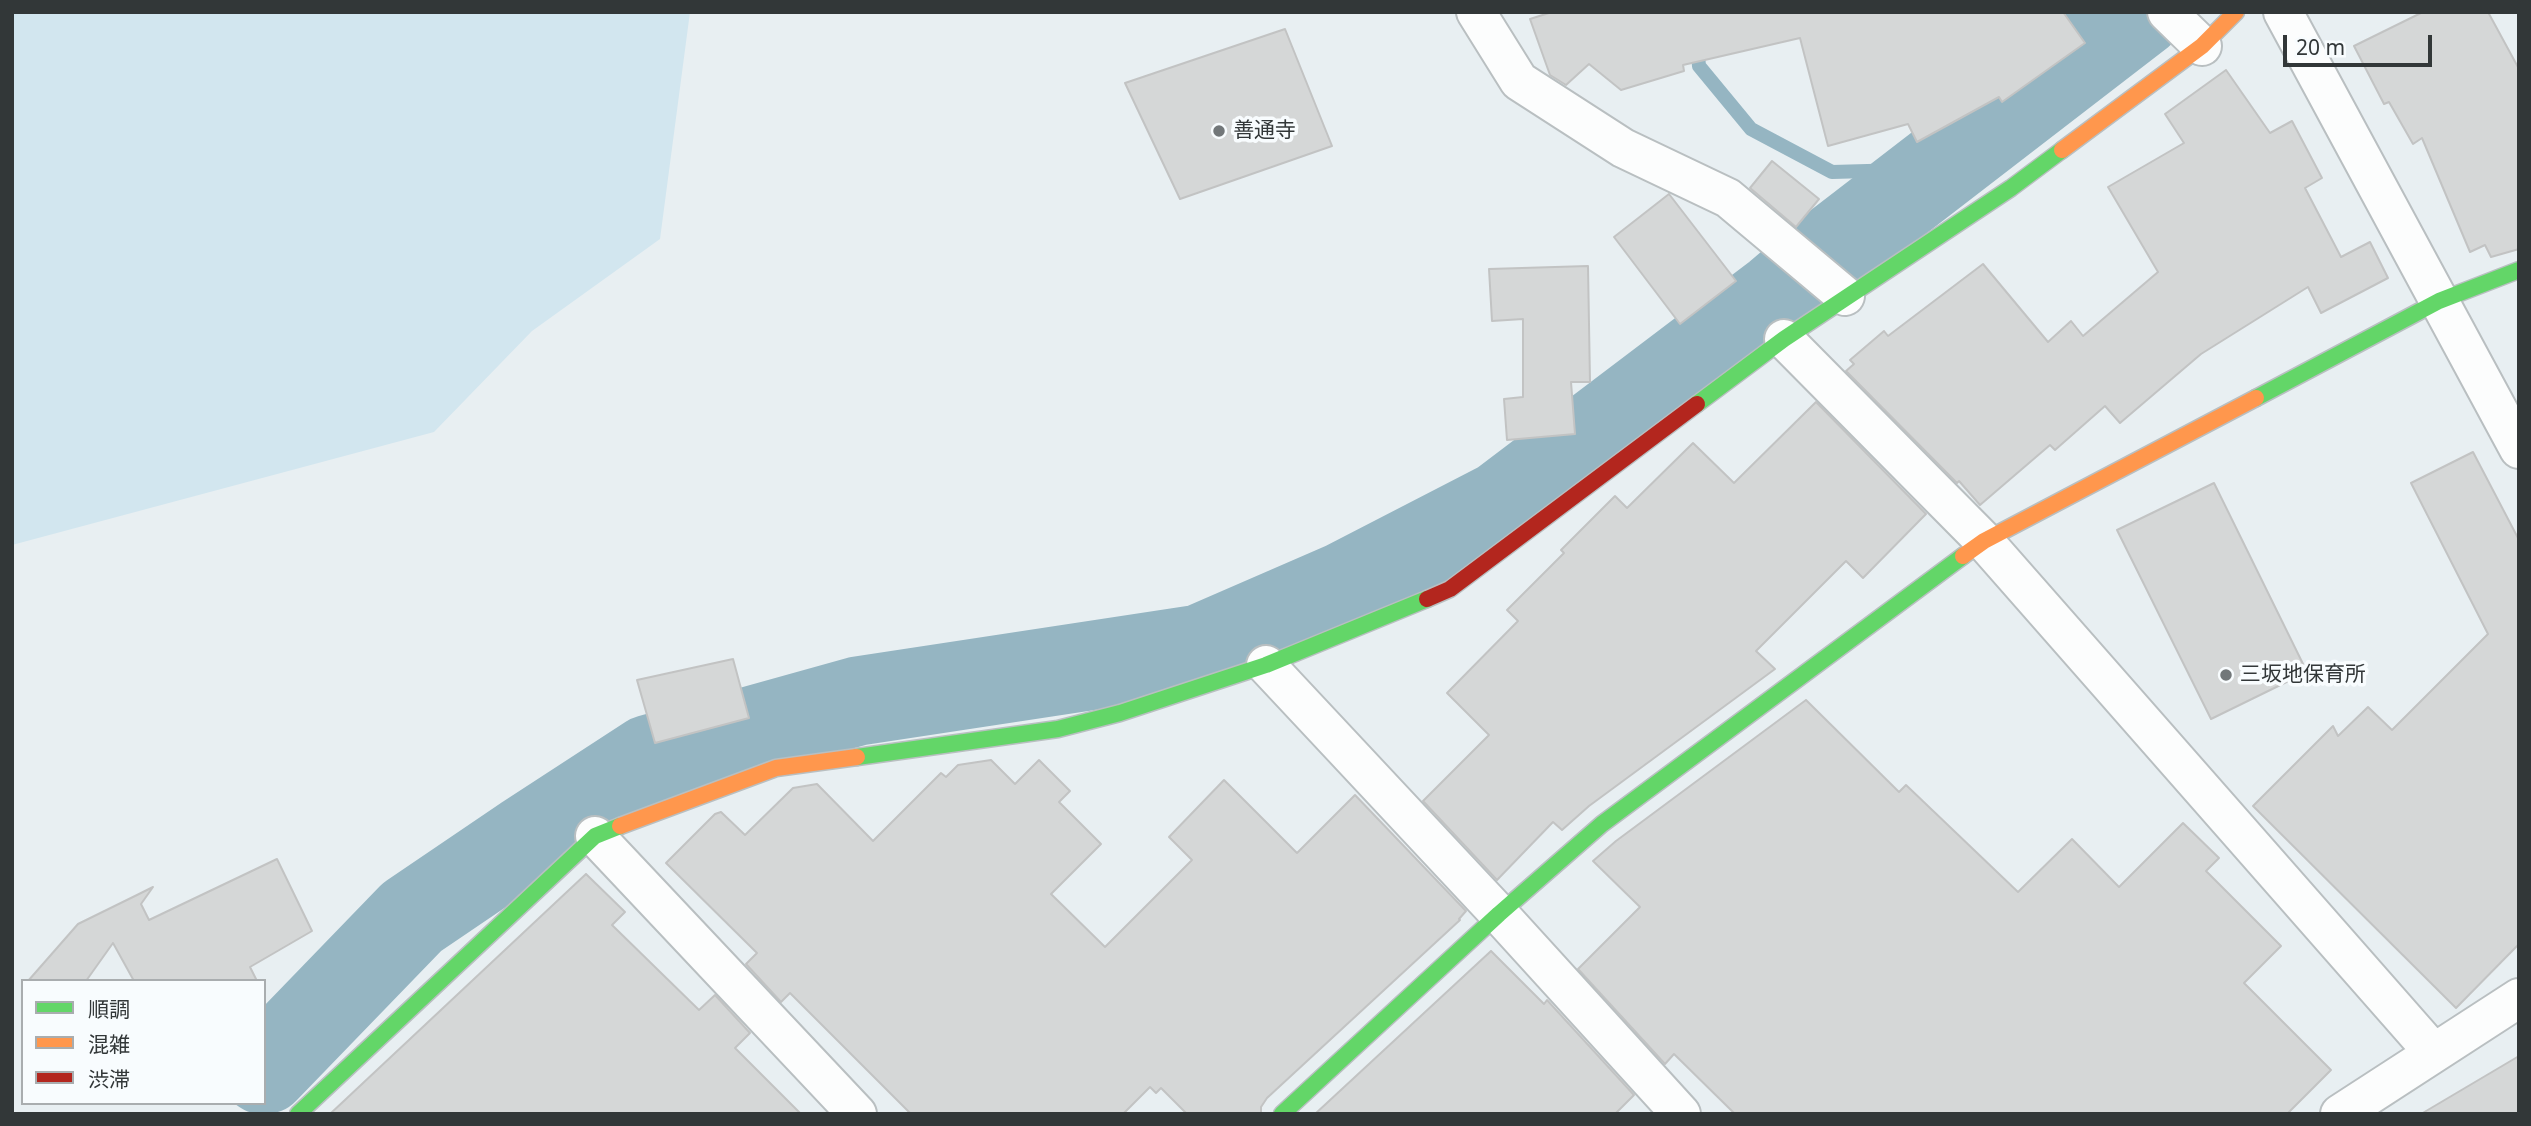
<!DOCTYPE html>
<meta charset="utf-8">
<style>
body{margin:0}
#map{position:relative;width:2531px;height:1126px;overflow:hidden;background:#e8eff2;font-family:"Noto Sans","Noto Sans JP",sans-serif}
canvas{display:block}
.frame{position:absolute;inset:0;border:14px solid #323738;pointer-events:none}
.legend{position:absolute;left:21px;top:979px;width:245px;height:126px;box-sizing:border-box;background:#f8fcfe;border:2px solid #a9adaf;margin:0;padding:9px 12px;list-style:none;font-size:21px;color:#323738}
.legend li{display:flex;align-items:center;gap:14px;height:35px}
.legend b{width:35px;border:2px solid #a9adaf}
.scale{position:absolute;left:2283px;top:35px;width:149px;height:32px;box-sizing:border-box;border:4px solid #323738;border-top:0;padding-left:9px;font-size:21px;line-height:24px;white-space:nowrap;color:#323738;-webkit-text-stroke:5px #f8fcfe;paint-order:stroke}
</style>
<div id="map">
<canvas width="2531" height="1126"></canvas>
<div class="frame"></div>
<ul class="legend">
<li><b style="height:9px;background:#63d668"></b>順調</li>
<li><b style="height:9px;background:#ff974d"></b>混雑</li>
<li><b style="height:9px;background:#b3261e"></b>渋滞</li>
</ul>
<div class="scale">20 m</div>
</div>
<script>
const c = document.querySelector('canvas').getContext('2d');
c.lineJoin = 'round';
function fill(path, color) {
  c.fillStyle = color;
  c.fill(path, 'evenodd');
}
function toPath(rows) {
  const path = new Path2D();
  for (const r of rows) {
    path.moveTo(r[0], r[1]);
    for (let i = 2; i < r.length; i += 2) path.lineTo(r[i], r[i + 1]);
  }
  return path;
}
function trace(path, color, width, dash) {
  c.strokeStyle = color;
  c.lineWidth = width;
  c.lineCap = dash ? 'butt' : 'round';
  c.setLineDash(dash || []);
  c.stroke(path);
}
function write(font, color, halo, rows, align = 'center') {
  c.font = font + ' "Noto Sans","Noto Sans JP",sans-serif';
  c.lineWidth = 7;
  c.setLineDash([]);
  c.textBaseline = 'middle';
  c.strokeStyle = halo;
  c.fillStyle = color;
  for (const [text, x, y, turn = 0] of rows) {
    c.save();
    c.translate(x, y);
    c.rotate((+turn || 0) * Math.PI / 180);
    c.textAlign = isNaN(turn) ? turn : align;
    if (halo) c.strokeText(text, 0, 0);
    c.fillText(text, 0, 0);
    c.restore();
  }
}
fill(toPath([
 [12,12,690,12,660,239,532,331,434,432,12,545]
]), '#d2e6ef');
trace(toPath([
 [1697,44,1699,66,1751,129,1832,172,1939,169]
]), '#95b5c2', 14);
trace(toPath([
 [264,1070,412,917,527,839,650,759,858,701,1200,649,1345,586,1502,505,1778,296,1832,250,2141,12]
]), '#95b5c2', 89);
const building = toPath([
 [1552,12,2063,12,2085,43,2002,102,1999,97,1917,142,1908,124,1828,146,1800,38,1683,65,1684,71,1621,90,1589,64,1566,85,1550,75,1530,19,1552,12],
 [2423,12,2488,12,2519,69,2519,249,2491,257,2485,245,2470,252,2422,138,2413,144,2389,102,2384,104,2354,46,2423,12],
 [1285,29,1332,146,1180,199,1125,83,1285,29],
 [2226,70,2270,133,2292,121,2322,178,2305,188,2341,257,2370,242,2388,278,2321,313,2308,287,2201,354,2120,423,2105,406,2055,450,2050,445,1980,505,1959,481,1957,483,1846,371,1854,364,1850,360,1884,331,1888,336,1983,264,2048,342,2071,321,2083,336,2158,272,2108,187,2184,143,2165,114,2226,70],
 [1772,161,1819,199,1796,227,1750,188,1772,161],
 [1669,194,1736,281,1680,324,1614,237,1669,194],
 [1588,266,1590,382,1571,382,1575,434,1507,440,1504,399,1523,397,1523,319,1492,321,1489,269,1588,266],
 [1816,402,1926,514,1863,578,1846,561,1756,651,1775,669,1589,806,1562,830,1553,822,1497,880,1423,801,1489,735,1447,693,1518,621,1507,610,1564,553,1561,550,1615,496,1627,508,1693,443,1734,483,1816,402],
 [2473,452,2519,540,2519,944,2456,1008,2253,806,2333,726,2338,736,2368,707,2392,730,2488,634,2411,483,2473,452],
 [2214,483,2307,672,2211,719,2117,530,2214,483],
 [733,659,749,718,655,743,637,680,733,659],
 [1806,700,1899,792,1906,785,2018,892,2072,839,2119,887,2183,823,2219,858,2206,871,2281,946,2244,983,2331,1070,2287,1114,1735,1114,1674,1054,1665,1064,1578,969,1640,907,1593,861,1616,841,1806,700],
 [991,760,1015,784,1039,760,1070,791,1059,802,1101,844,1051,894,1105,947,1192,860,1169,837,1224,780,1297,853,1355,795,1466,911,1459,919,1460,920,1267,1098,1261,1107,1261,1114,1187,1114,1161,1088,1156,1093,1150,1087,1123,1114,911,1114,790,993,781,1002,746,964,757,953,666,863,715,814,721,812,745,835,793,788,817,784,873,841,941,773,946,777,958,765,991,760],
 [277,859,312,931,250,967,257,981,134,981,113,943,86,981,28,981,78,924,137,895,153,887,141,904,149,920,277,859],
 [586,874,625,912,612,925,699,1010,715,995,750,1033,735,1048,801,1114,330,1114,586,874],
 [1491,951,1544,1004,1547,1000,1634,1095,1615,1114,1315,1114,1491,951],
 [2519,1056,2519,1114,2421,1114,2519,1056]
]);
fill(building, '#d5d7d7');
trace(building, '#c2c3c3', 2);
const street = toPath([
 [1476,12,1519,81,1623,148,1728,198,1845,296],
 [2167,12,2202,46],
 [2283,12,2519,449],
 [1784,339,1984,541,2434,1053],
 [1266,665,1499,914,1681,1114],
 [595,836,857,1114],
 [2340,1114,2519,998]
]);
const fast = toPath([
 [2256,398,2439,301,2519,270],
 [1697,404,1784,339,2011,188,2062,150],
 [857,757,1058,729,1120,713,1266,665,1427,599],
 [298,1114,595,836,620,826],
 [1282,1114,1499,914,1602,824,1963,556]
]);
const slow = toPath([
 [2062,150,2202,46,2236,12],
 [1963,556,1984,541,2256,398],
 [620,826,776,768,857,757]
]);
const jam = toPath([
 [1427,599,1450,589,1697,404]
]);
trace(street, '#b9bfc1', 42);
trace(fast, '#b9bfc1', 19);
trace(slow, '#b9bfc1', 19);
trace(jam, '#b9bfc1', 19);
trace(street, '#fcfdfd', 38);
trace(fast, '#63d668', 16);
trace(slow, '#ff974d', 16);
trace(jam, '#b3261e', 16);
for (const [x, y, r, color] of [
 [1219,131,7,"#727779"],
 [2226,675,7,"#727779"]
]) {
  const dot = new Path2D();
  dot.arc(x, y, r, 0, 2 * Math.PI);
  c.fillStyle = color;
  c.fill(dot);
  trace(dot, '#f8fcfe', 2.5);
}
write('21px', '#323738', '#f8fcfe', [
 ["善通寺",1233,131],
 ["三坂地保育所",2240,675]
], 'left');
</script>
